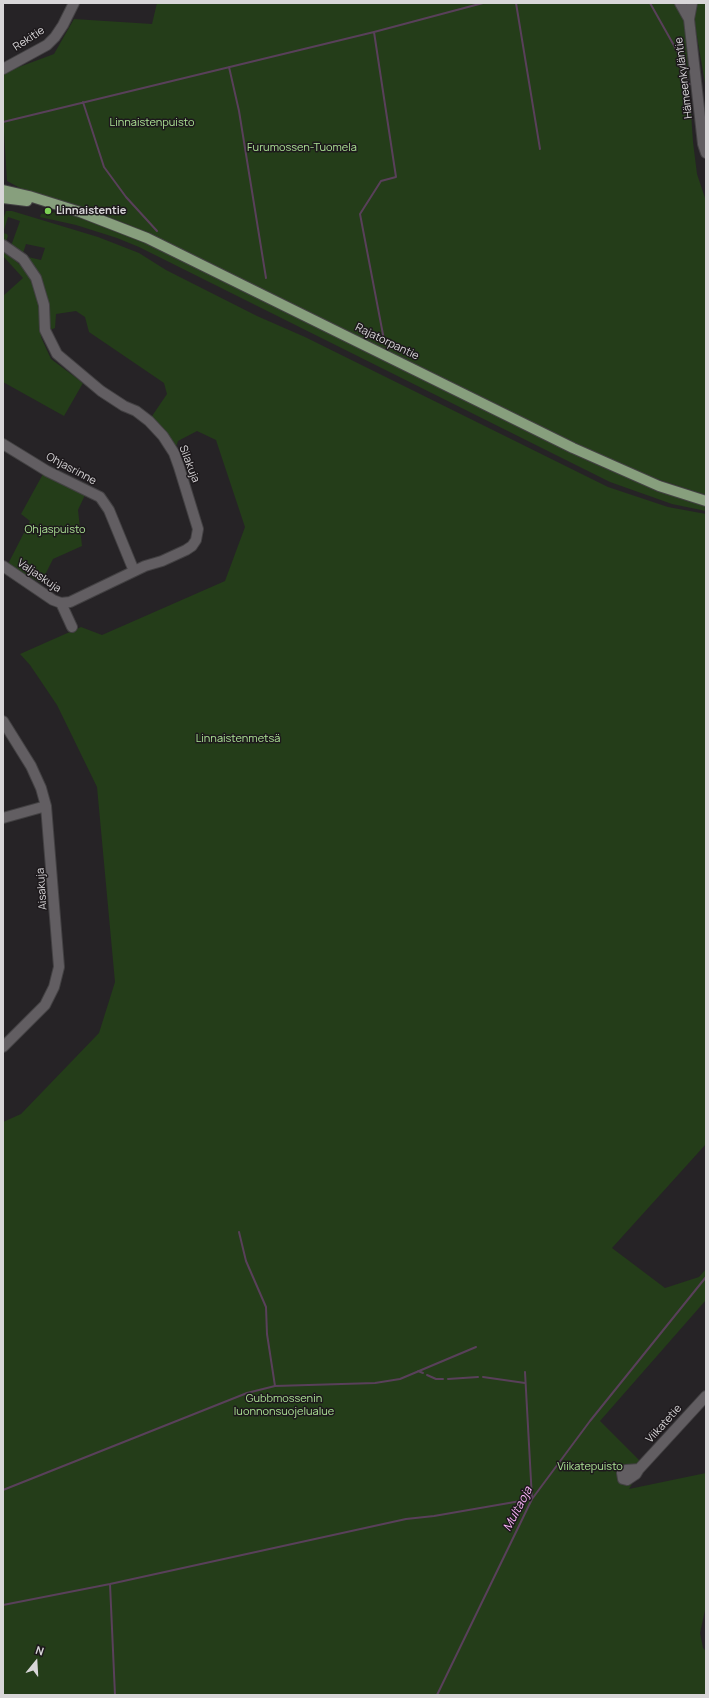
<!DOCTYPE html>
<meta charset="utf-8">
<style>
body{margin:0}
#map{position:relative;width:709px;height:1698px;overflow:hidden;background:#262326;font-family:Manrope,sans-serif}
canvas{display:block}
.frame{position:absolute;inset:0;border:4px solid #d8d6d8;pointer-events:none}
.north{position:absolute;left:16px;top:1642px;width:40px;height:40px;-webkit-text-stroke:3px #1d191c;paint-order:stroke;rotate:18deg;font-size:11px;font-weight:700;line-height:16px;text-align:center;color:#d8d6d8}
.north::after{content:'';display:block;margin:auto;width:14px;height:18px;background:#d8d6d8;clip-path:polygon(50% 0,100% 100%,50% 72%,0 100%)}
</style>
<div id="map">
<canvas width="709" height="1698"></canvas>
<div class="frame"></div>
<div class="north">N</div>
</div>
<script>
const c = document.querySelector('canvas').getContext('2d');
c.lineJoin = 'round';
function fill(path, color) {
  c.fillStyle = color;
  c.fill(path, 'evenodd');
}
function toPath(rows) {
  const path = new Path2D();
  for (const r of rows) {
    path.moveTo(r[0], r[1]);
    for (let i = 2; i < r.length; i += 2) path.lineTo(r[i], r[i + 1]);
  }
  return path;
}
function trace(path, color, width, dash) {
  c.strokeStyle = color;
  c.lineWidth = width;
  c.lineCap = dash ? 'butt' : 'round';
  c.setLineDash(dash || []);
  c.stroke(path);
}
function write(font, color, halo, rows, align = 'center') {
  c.font = font + ' Manrope,sans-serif';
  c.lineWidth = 3;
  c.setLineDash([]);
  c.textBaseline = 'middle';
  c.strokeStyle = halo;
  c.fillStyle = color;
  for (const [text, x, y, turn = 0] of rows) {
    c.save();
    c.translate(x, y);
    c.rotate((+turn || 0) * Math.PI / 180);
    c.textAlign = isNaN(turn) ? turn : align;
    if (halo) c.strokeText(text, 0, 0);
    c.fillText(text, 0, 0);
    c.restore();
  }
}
fill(toPath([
 [157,3,686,3,685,24,693,142,697,174,706,201,706,495,639,473,601,457,291,303,127,224,95,212,22,189,7,181,3,115,3,73,54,54,74,19,152,24],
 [696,3,706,3,706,89,694,19],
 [6,211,12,211,98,237,139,253,166,270,257,316,305,337,608,487,668,507,706,514,706,1144,612,1248,665,1288,699,1277,706,1269,706,1300,600,1421,640,1461,635,1466,630,1482,632,1484,629,1489,706,1473,706,1606,700,1633,703,1648,706,1651,706,1695,3,1695,3,1122,21,1114,99,1033,115,982,97,787,57,705,30,665,20,654,81,627,102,635,225,581,245,527,216,440,197,431,178,441,176,447,150,419,167,394,164,383,89,332,85,317,76,311,56,314,55,328,50,330,49,329,27,261,28,257,41,260,45,248,26,244,23,253,11,246,20,221,8,217,3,233,7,234,8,236,6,241,3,241,3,220],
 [58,212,69,213,93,221,162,250,598,465,642,483,706,504,706,511,672,504,610,482,139,247,117,238,76,225,40,217,41,214],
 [3,251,17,262,29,274,36,291,39,305,41,337,51,359,83,383,64,416,3,382,3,296,23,278,3,256],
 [43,474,85,495,78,510,82,546,53,559,41,583,8,564,30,521,21,514]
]), '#243d19');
trace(toPath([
 [516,3,540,149],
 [650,3,685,65,688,84,692,84],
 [374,32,396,177,381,181,360,214,385,345],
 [229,67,239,111,266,278],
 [83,102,104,167,126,197,157,231],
 [3,122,374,32,483,3],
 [239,1232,246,1261,266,1307,267,1334,275,1386],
 [418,1371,423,1373],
 [427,1375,436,1379,443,1379],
 [483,1377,525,1383],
 [448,1379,478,1377],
 [3,1490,247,1393,275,1386,375,1383,400,1379,476,1347],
 [110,1584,115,1695],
 [3,1605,110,1584,406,1519,434,1516,532,1499,525,1372],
 [437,1695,532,1499,590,1421,706,1277]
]), '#59405a', 2);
const minor = toPath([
 [680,3,689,19,703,144,706,153],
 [689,19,692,3],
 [3,69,47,45,55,37,63,25,74,3],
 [3,245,23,259,36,278,44,305,45,330,57,354,101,391,124,406,136,411,149,421,163,436,174,453,179,467,198,529,196,540,192,546,186,550,162,561,145,566,70,602,61,603],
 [3,444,47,471,100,497,109,510,134,571],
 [3,566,53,600,61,603,72,627],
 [3,721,31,766,41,788,46,806,59,967,54,987,45,1005,3,1047],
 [3,818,46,806],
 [639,1469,626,1470,622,1473,623,1479,627,1480,636,1474,639,1469,706,1396]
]);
const major = toPath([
 [3,190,29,196,80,212,147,238,573,448,659,486,706,501],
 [3,198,27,201]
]);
trace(minor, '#434143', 12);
trace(major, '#434143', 12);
trace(minor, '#625e62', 10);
trace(major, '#879f7d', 10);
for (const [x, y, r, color] of [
 [48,211,4,"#7cd154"]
]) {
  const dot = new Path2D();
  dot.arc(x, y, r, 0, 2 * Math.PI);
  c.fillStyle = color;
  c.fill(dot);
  trace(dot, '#1d191c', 1.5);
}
write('11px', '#d8d6d8', '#1d191c', [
 ["Rekitie",29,39,-33],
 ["Hämeenkyläntie",684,78,-97],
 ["Rajatorpantie",387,342,26],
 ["Silakuja",189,464,69],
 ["Ohjasrinne",71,469,28],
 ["Valjaskuja",39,576,34],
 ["Aisakuja",42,889,-94],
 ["Viikatetie",664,1424,-48]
]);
write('11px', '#abe194', '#1d191c', [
 ["Linnaistenpuisto",152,123],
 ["Furumossen-Tuomela",302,148],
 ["Ohjaspuisto",55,530],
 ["Linnaistenmetsä",238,739],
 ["Gubbmossenin",284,1399],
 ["luonnonsuojelualue",284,1412],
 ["Viikatepuisto",590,1467]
]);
write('bold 11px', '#d8d6d8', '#1d191c', [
 ["Linnaistentie",56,211]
], 'left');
write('italic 12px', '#f9b3f6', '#1d191c', [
 ["Multaoja",518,1509,-62]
]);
</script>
